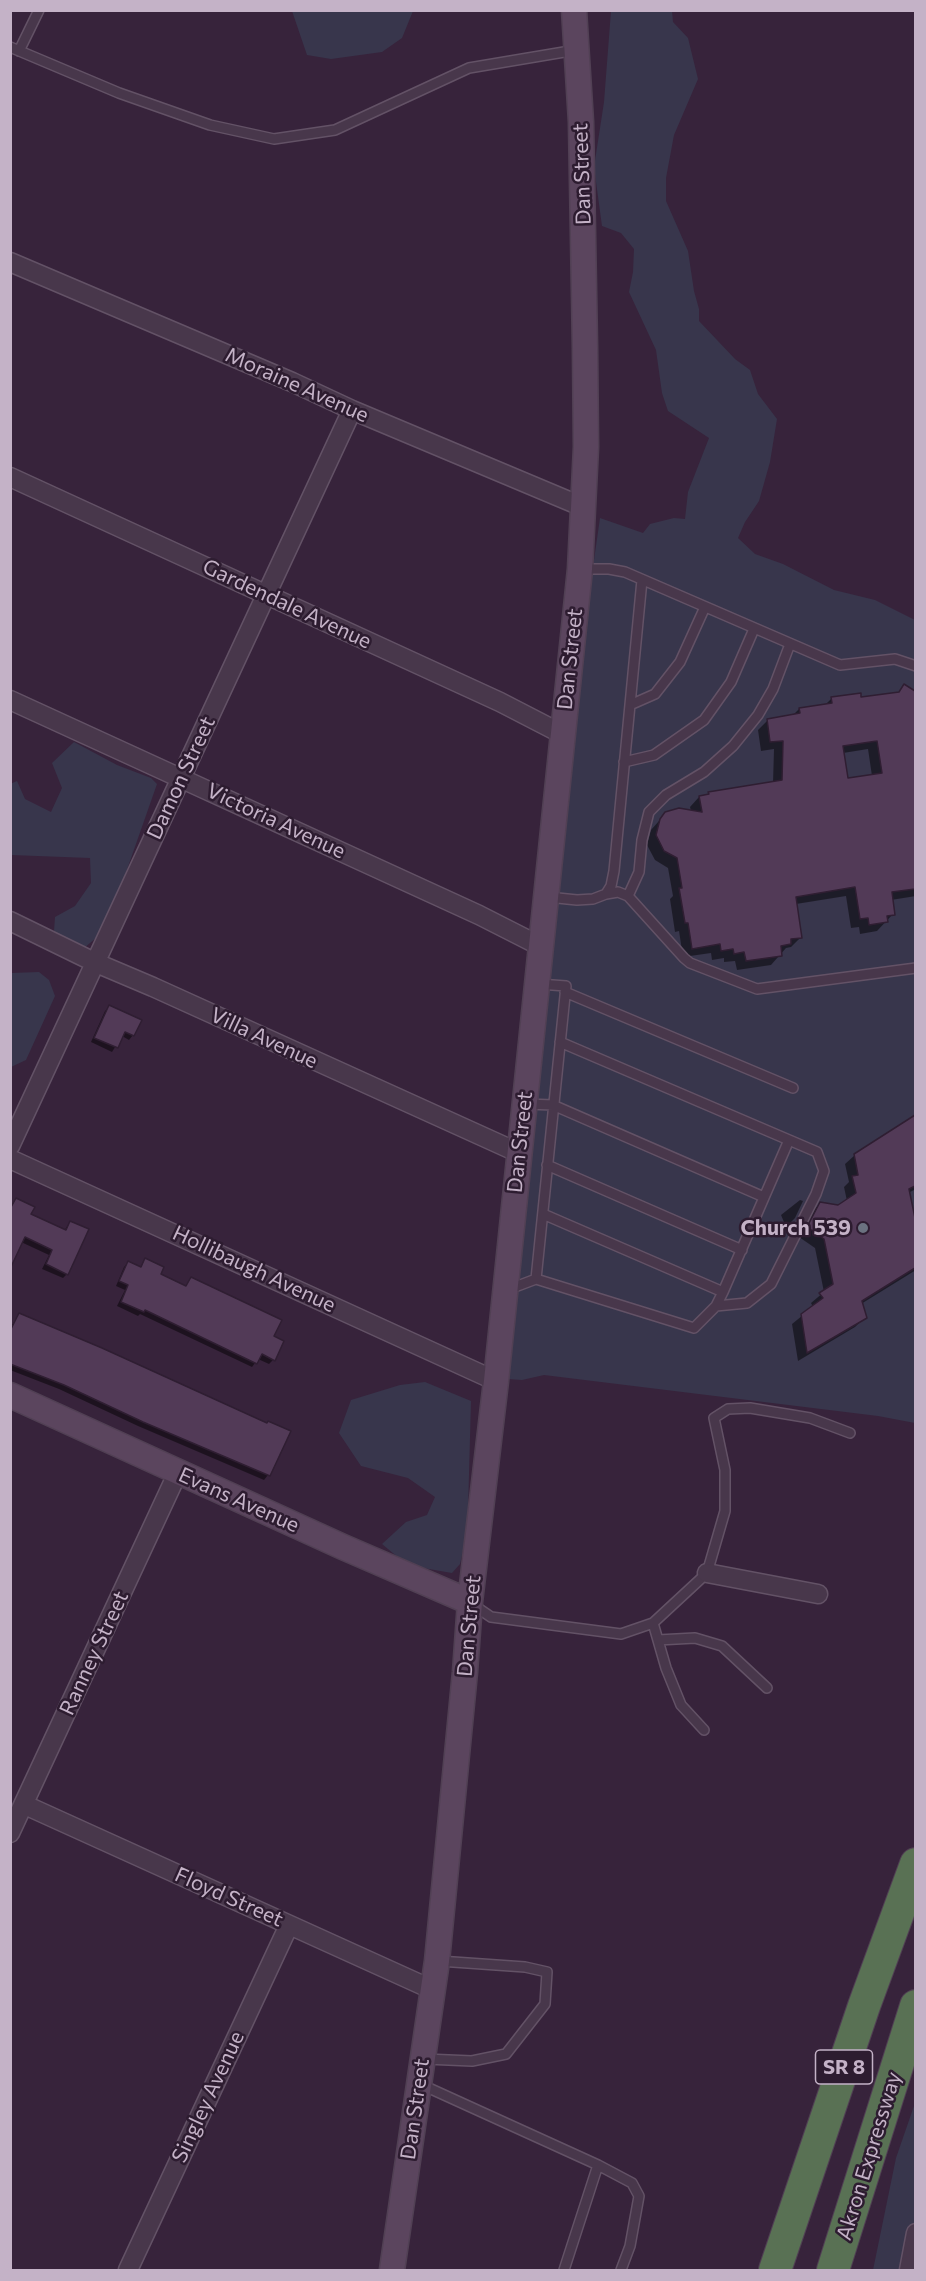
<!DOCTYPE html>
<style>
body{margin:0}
#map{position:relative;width:926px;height:2281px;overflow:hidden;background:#37233b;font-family:Commissioner,sans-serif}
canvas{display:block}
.frame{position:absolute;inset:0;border:12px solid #c4b2c7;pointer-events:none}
</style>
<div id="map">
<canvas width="926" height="2281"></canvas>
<div class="frame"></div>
</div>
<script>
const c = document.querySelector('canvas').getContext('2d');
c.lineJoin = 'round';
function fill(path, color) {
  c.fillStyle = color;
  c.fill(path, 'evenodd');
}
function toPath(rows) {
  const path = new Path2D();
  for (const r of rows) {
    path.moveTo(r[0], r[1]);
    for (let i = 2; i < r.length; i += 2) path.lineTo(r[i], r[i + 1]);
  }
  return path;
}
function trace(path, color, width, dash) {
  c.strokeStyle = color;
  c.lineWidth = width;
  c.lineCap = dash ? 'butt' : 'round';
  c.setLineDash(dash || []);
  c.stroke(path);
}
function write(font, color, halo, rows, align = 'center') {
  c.font = font + ' Commissioner,sans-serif';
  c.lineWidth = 5;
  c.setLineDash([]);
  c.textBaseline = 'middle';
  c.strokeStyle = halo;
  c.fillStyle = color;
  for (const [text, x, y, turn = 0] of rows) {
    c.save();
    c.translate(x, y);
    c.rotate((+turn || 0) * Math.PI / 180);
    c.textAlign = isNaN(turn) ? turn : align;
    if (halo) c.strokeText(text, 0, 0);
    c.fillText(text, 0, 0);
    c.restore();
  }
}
fill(toPath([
 [292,11,292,10,413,11,402,38,382,52,331,59,307,55],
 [611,11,672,11,673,22,688,38,698,79,674,135,666,178,666,201,688,251,694,291,699,309,699,321,735,359,750,370,758,394,777,419,770,462,759,501,745,522,738,538,755,554,783,564,834,590,875,600,915,620,915,1423,878,1416,544,1375,522,1380,508,1379,587,609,600,518,643,533,650,524,674,518,685,519,688,492,709,438,668,411,662,393,656,350,629,292,633,272,634,249,621,233,602,226,594,167,604,102],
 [74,742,117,765,151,778,157,784,110,918,96,938,84,948,65,941,54,931,55,917,75,906,91,883,90,858,11,855,10,784,17,781,25,799,51,812,62,788,52,763],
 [39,972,49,980,55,996,26,1060,11,1067,11,973],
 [425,1382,471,1401,468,1511,465,1542,460,1564,452,1573,423,1568,400,1559,382,1544,406,1522,427,1515,435,1497,408,1478,361,1466,339,1433,351,1400,400,1385],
 [915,2103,915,2231,905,2270,873,2270,896,2158]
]), '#38364c');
fill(toPath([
 [905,686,914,692,916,691,916,896,891,900,893,914,877,931,860,934,859,927,851,928,846,896,796,904,801,937,791,947,786,948,771,965,737,970,735,961,724,962,724,958,712,960,711,953,683,957,679,931,675,932,670,899,673,896,668,868,655,860,647,845,651,830,666,813,691,811,690,807,699,797,706,796,709,793,773,783,774,749,761,751,758,730,767,721,792,716,799,709,824,706,831,699,860,699,897,694],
 [868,749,872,776,846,780,843,753],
 [109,1007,133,1035,129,1040,122,1036,112,1052,91,1042,105,1011],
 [916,1117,916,1189,908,1193,916,1225,916,1270,861,1304,865,1317,855,1327,798,1361,792,1324,813,1307,811,1303,824,1292,815,1248,799,1237,810,1213,820,1204,839,1207,847,1201,844,1187,849,1182,845,1164,855,1155],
 [16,1200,29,1215,64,1231,70,1222,67,1274,63,1278,42,1269,49,1255,21,1242,10,1256,10,1206],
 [800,1200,803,1201,795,1218,786,1227,781,1215],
 [146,1260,159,1275,185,1287,191,1278,272,1337,273,1360,269,1364,258,1359,252,1367,140,1314,138,1316,117,1306,125,1290,116,1286,124,1267,128,1263,139,1268],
 [19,1315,268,1475,264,1480,138,1426,59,1389,10,1370,10,1324,12,1325]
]), '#0007');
const building = toPath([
 [904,684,915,691,915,889,892,892,895,915,887,916,888,922,869,925,868,918,860,919,855,887,796,897,802,938,791,939,791,944,781,946,782,956,746,961,744,952,734,954,733,949,721,951,720,944,692,949,688,923,685,923,679,888,682,888,677,858,664,851,656,835,660,819,665,812,679,808,702,812,699,796,709,794,708,792,782,780,783,741,770,742,767,719,800,713,799,708,832,703,831,697,861,693,861,697,899,692,904,684],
 [877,741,882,773,848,778,843,746,877,741],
 [109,1005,142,1020,134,1036,125,1032,118,1048,94,1038,109,1005],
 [915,1115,915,1186,909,1189,915,1218,915,1268,862,1301,867,1318,807,1353,801,1314,823,1298,819,1293,833,1284,824,1239,807,1227,820,1202,838,1205,856,1193,852,1176,858,1175,854,1154,915,1115],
 [16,1198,35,1207,31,1214,66,1230,70,1221,89,1229,68,1275,46,1264,52,1250,25,1237,10,1269,10,1209,16,1198],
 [145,1258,164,1267,161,1274,186,1286,191,1277,282,1320,274,1336,284,1341,275,1361,262,1354,257,1364,145,1310,144,1312,121,1302,128,1285,119,1281,128,1261,141,1267,145,1258],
 [19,1313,102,1348,267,1423,268,1421,291,1431,270,1476,143,1422,64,1385,10,1364,10,1331,19,1313]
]);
fill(building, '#523a57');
trace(building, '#2f1e32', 1.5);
const lane = toPath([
 [10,47,119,93,210,125,274,139,335,130,469,68,576,50],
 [19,51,39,10],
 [582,569,609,569,625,572,840,665,895,659,916,666],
 [630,705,655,694,680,662,705,607],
 [624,762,654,755,704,720,731,682,754,629],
 [606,894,611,886,614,871,642,580],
 [628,896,639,872,642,840,649,812,666,795,704,772,733,746,758,715,773,689,790,644],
 [548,897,577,900,593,899,606,894,618,892,628,896,684,958,690,963,757,989,916,968],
 [565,992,793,1088],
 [527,1104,553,1105,764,1197],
 [547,1165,742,1250],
 [543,1214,723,1292],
 [536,1279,694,1328,716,1306,723,1292,789,1140,560,1042],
 [507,1290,536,1279,566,986,539,984],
 [716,1306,747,1303,771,1284,816,1194,824,1171,817,1152,789,1140],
 [472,1604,491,1617,621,1634,653,1623,707,1573,725,1511,725,1470,714,1418,728,1409,750,1408,810,1418,850,1433],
 [653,1623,666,1668,681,1705,704,1730],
 [658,1640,695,1638,722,1646,767,1688],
 [425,2059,472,2061,506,2054,545,2004,547,1972,525,1967,439,1961],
 [420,2084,598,2165,564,2270],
 [598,2165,632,2183,639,2196,630,2246,621,2270]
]);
const street = toPath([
 [10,262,292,382,352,410,583,507],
 [10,477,500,702,562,734],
 [10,700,479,915,540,946],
 [10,921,94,962,153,987,519,1153],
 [10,1146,352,410],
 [10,1159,496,1381],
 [707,1573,818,1594],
 [25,1805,433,1990],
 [10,1833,178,1472],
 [128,2270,289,1925],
 [909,2270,916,2233]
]);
const secondary = toPath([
 [10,1395,343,1547,470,1602],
 [392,2270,437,1961,465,1672,470,1602,496,1381,580,569,586,447,585,348,581,122,574,10]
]);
const highway = toPath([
 [775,2270,864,2006,916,1864],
 [833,2270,916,2006]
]);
trace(lane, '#635266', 12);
trace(street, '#635266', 21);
trace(secondary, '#514054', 27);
trace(highway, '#503f53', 34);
trace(lane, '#48374b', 9);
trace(street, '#48374b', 18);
trace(secondary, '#5b455e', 24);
trace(highway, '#597154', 32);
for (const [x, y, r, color] of [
 [863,1228,6,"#6b7280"]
]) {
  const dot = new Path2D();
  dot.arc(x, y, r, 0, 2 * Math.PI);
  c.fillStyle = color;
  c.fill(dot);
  trace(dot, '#2d1c30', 2);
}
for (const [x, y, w] of [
 [844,2067,57]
]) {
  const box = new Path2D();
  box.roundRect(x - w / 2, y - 17, w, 34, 4.5);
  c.fillStyle = '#2d1c30';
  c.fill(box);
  trace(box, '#c4b2c7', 1.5);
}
write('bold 20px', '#c4b2c7', null, [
 ["SR 8",844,2067]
]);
write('21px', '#c4b2c7', '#2d1c30', [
 ["Dan Street",582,174,-92],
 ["Moraine Avenue",297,385,24],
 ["Gardendale Avenue",287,604,25],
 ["Dan Street",570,659,-84],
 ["Damon Street",181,778,-65],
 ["Victoria Avenue",276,821,25],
 ["Villa Avenue",264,1038,25],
 ["Dan Street",520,1142,-84],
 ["Hollibaugh Avenue",254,1269,25],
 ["Evans Avenue",239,1500,24],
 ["Dan Street",469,1626,-85],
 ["Ranney Street",94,1653,-65],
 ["Floyd Street",229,1897,24],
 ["Singley Avenue",208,2097,-65],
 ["Dan Street",415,2109,-82],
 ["Akron Expressway",869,2156,-73]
]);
write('bold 21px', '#c4b2c7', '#2d1c30', [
 ["Church 539",851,1228]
], 'right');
</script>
